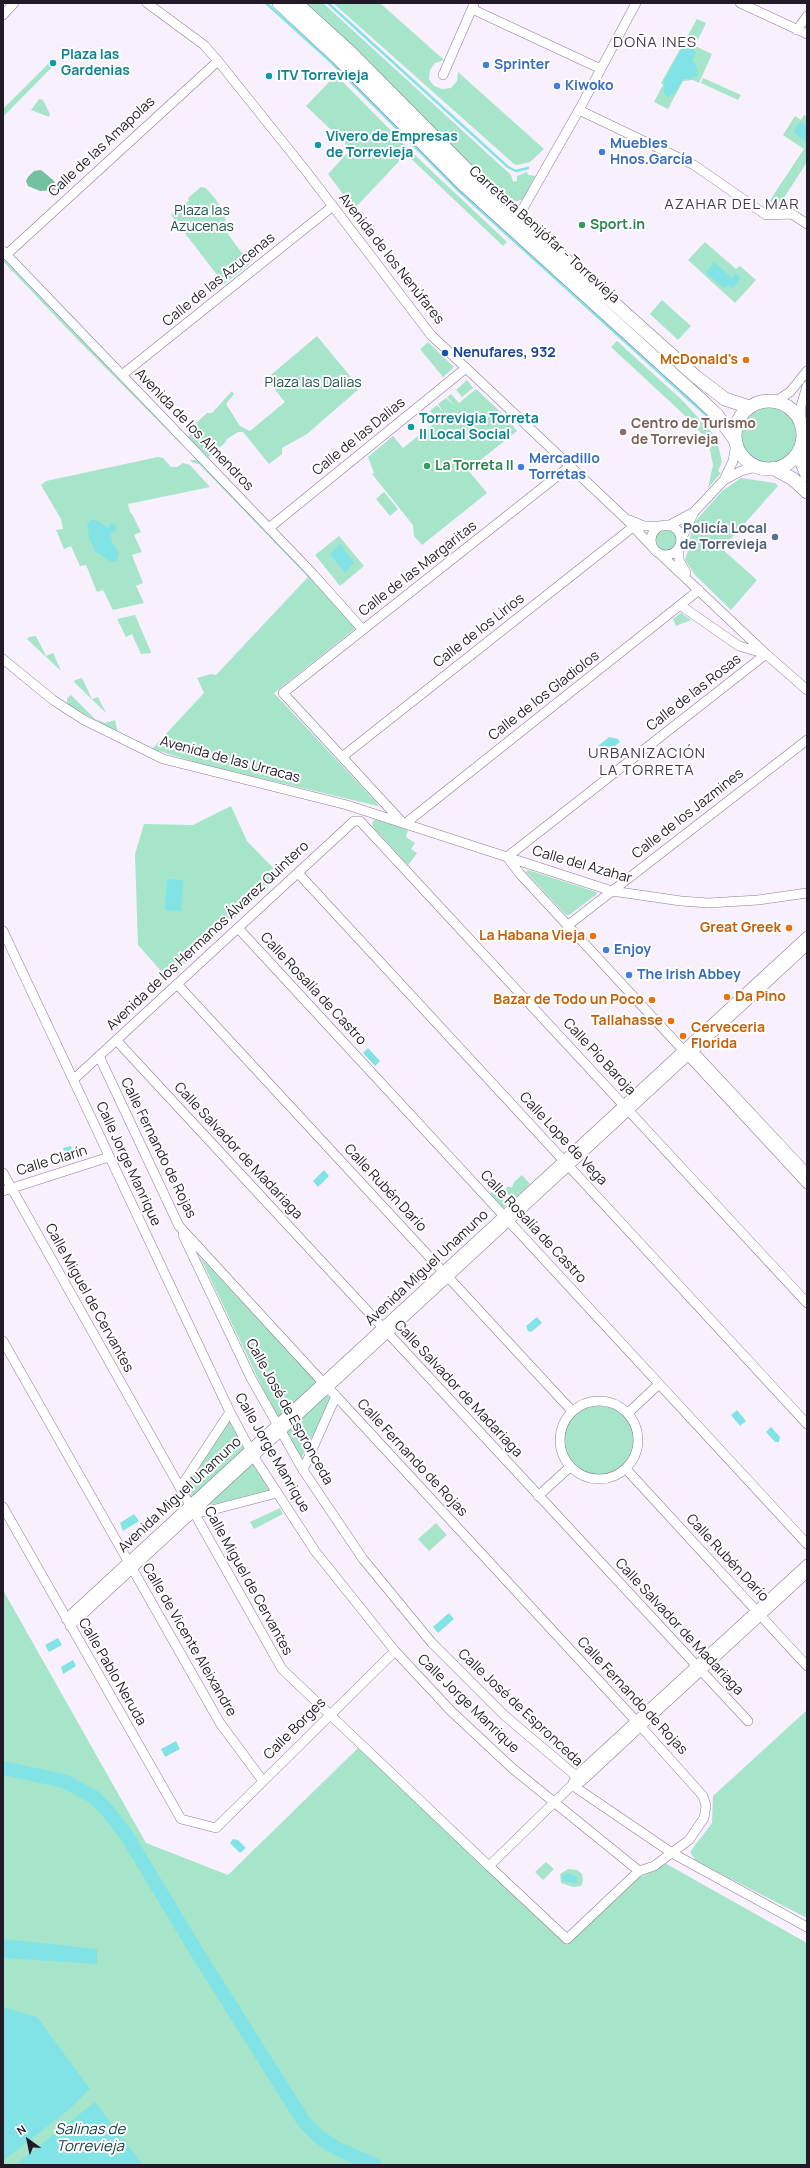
<!DOCTYPE html>
<meta charset="utf-8">
<style>
body{margin:0}
#map{position:relative;width:810px;height:2168px;overflow:hidden;background:#f8f0fd;font-family:Manrope,sans-serif}
canvas{display:block}
.frame{position:absolute;inset:0;border:4px solid #221a26;pointer-events:none}
.north{position:absolute;left:8px;top:2120px;width:40px;height:40px;-webkit-text-stroke:3px #fff;paint-order:stroke;rotate:327deg;font-size:11px;font-weight:700;line-height:16px;text-align:center;color:#221a26}
.north::after{content:'';display:block;margin:auto;width:14px;height:18px;background:#221a26;clip-path:polygon(50% 0,100% 100%,50% 72%,0 100%)}
</style>
<div id="map">
<canvas width="810" height="2168"></canvas>
<div class="frame"></div>
<div class="north">N</div>
</div>
<script>
const c = document.querySelector('canvas').getContext('2d');
c.lineJoin = 'round';
function fill(path, color) {
  c.fillStyle = color;
  c.fill(path, 'evenodd');
}
function toPath(rows) {
  const path = new Path2D();
  for (const r of rows) {
    if (r.length === 3) {
      path.moveTo(r[0] + r[2], r[1]);
      path.arc(r[0], r[1], r[2], 0, 2 * Math.PI);
      continue;
    }
    path.moveTo(r[0], r[1]);
    for (let i = 2; i < r.length; i += 2) path.lineTo(r[i], r[i + 1]);
  }
  return path;
}
function trace(path, color, width, dash) {
  c.strokeStyle = color;
  c.lineWidth = width;
  c.lineCap = dash ? 'butt' : 'round';
  c.setLineDash(dash || []);
  c.stroke(path);
}
function write(font, color, halo, rows, align = 'center') {
  c.font = font + ' Manrope,sans-serif';
  c.lineWidth = 4;
  c.setLineDash([]);
  c.textBaseline = 'middle';
  c.strokeStyle = halo;
  c.fillStyle = color;
  for (const [text, x, y, turn = 0] of rows) {
    c.save();
    c.translate(x, y);
    c.rotate((+turn || 0) * Math.PI / 180);
    c.textAlign = isNaN(turn) ? turn : align;
    if (halo) c.strokeText(text, 0, 0);
    c.fillText(text, 0, 0);
    c.restore();
  }
}
fill(toPath([
 [306,3,323,3,511,175,513,182,517,181,517,176,527,172,528,175,535,176,524,199,510,203],
 [333,3,380,3,444,60,435,63,430,70,429,79,434,86,442,89,451,88,457,81,458,72,544,149,530,162,518,165,514,164],
 [697,19,706,23,695,46,712,54,699,83,693,80,683,81,668,109,654,102,663,85,661,83],
 [52,60,56,61,55,64,3,117,3,109],
 [336,75,420,160,507,242,503,246,406,154,354,209,328,174,351,149,306,106],
 [703,78,741,95,738,100,701,83],
 [39,99,43,100,50,114,49,117,31,110],
 [804,115,807,117,807,162,780,204,766,206,804,149,783,135,795,116,801,120],
 [201,187,206,188,217,201,225,217,228,234,250,264,224,284,171,215,189,201,188,198],
 [705,242,736,269,740,266,756,280,735,303,688,260],
 [3,258,183,444,181,444,75,337,3,261],
 [662,300,691,326,678,340,650,314],
 [317,336,360,388,307,434,282,448,282,454,269,464,243,432,238,432,227,439,225,443,208,457,188,437,194,431,191,428,207,413,212,413,232,391,234,394,226,404,240,426,250,431,285,402,266,379],
 [617,341,682,400,716,437,722,462,718,471,721,473,708,488,713,465,708,440,680,411,611,347],
 [427,343,429,343,454,367,443,377,420,349],
 [467,380,473,388,462,397,456,390],
 [476,389,506,417,517,431,468,470,487,493,422,545,414,536,413,525,372,474,374,473,368,457,393,436,403,448,437,421,430,411,437,405,445,414,438,404,446,398,455,406,447,397,451,394,459,403],
 [769,436,28],
 [158,457,163,458,171,467,177,467,183,463,190,465,210,487,128,504,130,512,132,514,141,532,134,535,142,552,132,555,143,583,136,586,144,603,113,610,103,590,97,592,86,565,80,566,71,546,64,549,56,530,63,529,61,519,41,485,46,481],
 [190,460,198,460,313,578,356,628,274,693,378,804,378,806,205,765,152,749,204,693,197,678,211,674,216,675,308,577,199,464,193,463],
 [741,478,775,483,778,486,722,549,757,580,731,610,695,575,685,560,689,547,692,525,722,491],
 [384,492,398,509,390,516,376,499],
 [667,540,12],
 [339,536,364,566,340,586,315,555],
 [681,613,691,620,676,626,673,619],
 [135,615,151,652,151,653,141,654,132,634,126,637,117,619],
 [36,636,46,656,53,653,61,671,27,639,29,637],
 [82,678,92,699,98,697,106,713,74,682,75,680],
 [71,695,95,719,105,723,115,720,118,733,67,704,67,698],
 [231,806,247,841,280,875,234,918,231,917,227,921,228,924,168,979,138,945,135,854,144,824,193,825],
 [375,819,408,830,406,837,415,843,411,849,417,853,409,864,408,865,373,827,372,823],
 [528,870,596,892,597,894,569,915,566,915,526,872],
 [522,1175,530,1184,513,1200,504,1191,507,1187,512,1187,514,1182],
 [494,1190,498,1193,502,1192,511,1201,503,1208,490,1194],
 [200,1257,317,1382,279,1419,277,1418],
 [326,1394,331,1399,301,1459,286,1431],
 [599,1440,35],
 [229,1420,246,1448,191,1499,185,1489],
 [253,1463,270,1490,206,1506],
 [280,1508,283,1514,254,1529,250,1522],
 [436,1523,447,1535,429,1551,418,1539],
 [3,1590,146,1843,228,1875,358,1748,567,1944,635,1879,654,1871,663,1862,807,1943,807,2165,3,2165],
 [807,1710,807,1918,696,1861,690,1852,712,1823,713,1796],
 [546,1862,554,1869,543,1880,535,1872],
 [568,1869,577,1870,582,1874,583,1881,581,1886,573,1887,561,1883,560,1874]
]), '#a6e5c9');
fill(toPath([
 [41,170,53,180,57,186,56,190,40,191,28,186,26,181,28,177,34,171]
]), '#73c09f');
fill(toPath([
 [690,42,696,53,692,61,696,65,698,75,689,79,683,79,675,93,667,97,664,94,664,81,683,46],
 [800,122,807,126,807,142,793,132],
 [714,262,732,278,736,273,741,278,733,288,729,285,724,288,708,275,706,272],
 [91,520,96,520,108,528,111,523,117,526,116,531,110,533,113,544,119,553,117,561,111,562,95,551,88,535,89,532,87,525],
 [340,544,354,563,345,573,330,554],
 [609,737,618,739,620,742,605,754,603,752,604,754,599,758,594,752,599,748,601,750,598,746],
 [167,879,183,880,181,911,165,910],
 [368,1048,380,1061,375,1066,363,1053],
 [71,1146,74,1155,70,1160,67,1158,63,1148],
 [324,1170,329,1176,318,1187,313,1181],
 [537,1317,542,1323,531,1332,528,1331,526,1326],
 [737,1410,746,1421,740,1426,731,1415],
 [771,1427,780,1437,779,1442,775,1442,766,1432],
 [134,1514,139,1521,123,1531,120,1523],
 [449,1613,454,1619,438,1633,433,1627],
 [58,1638,62,1645,49,1652,45,1645],
 [73,1660,76,1666,63,1674,61,1667],
 [176,1741,180,1749,165,1757,161,1749],
 [233,1839,238,1840,246,1848,240,1853,230,1843],
 [568,1873,577,1877,577,1884,563,1881,562,1876],
 [3,1939,97,1949,97,1964,3,1958],
 [3,2007,37,2017,90,2089,67,2111,3,2161],
 [95,2102,143,2165,15,2165]
]), '#82e3e7');
trace(toPath([
 [266,3,330,61,459,191,706,415],
 [328,3,508,167,516,171,528,168]
]), '#82e3e7', 2.5);
trace(toPath([
 [3,1768,64,1781,94,1797,107,1810,127,1836,198,1954,304,2122,319,2137,336,2148,375,2165]
]), '#82e3e7', 14);
const street = toPath([
 [147,3,204,45,218,61,306,171,431,335,627,520,655,550],
 [740,3,807,34],
 [472,9,601,69],
 [3,15,14,3],
 [797,30,807,16],
 [443,75,474,4],
 [579,110,694,165,766,215,792,214,807,224],
 [518,217,579,110,636,3],
 [3,251,313,574,363,630],
 [6,255,218,61],
 [122,375,333,206],
 [776,401,790,392,807,371],
 [801,423,801,406,807,386],
 [724,480,733,461,736,443],
 [629,520,644,526,663,526],
 [666,540,15],
 [668,526,694,512,724,480,741,471,757,467],
 [269,528,466,368],
 [681,540,693,514],
 [679,548,679,560,686,573],
 [659,553,766,654,807,690],
 [680,605,739,646,766,654],
 [3,659,53,700,84,720,163,759,347,805,612,891,681,901,708,903,758,900,807,893],
 [342,757,633,527],
 [402,822,283,693,570,466],
 [406,823,699,590],
 [507,857,520,874,807,1184],
 [507,857,766,654],
 [298,873,807,1424],
 [567,926,807,740],
 [238,928,807,1544],
 [3,931,230,1412,254,1457,315,1551,395,1651,451,1711,512,1768,639,1871],
 [177,984,572,1411],
 [116,1040,748,1721],
 [693,1051,807,1173],
 [99,1056,179,1226,328,1388,336,1396,636,1721,641,1726,644,1730,703,1796,706,1806,704,1818,689,1840,654,1866,639,1871,567,1939,489,1866,572,1785,582,1781,641,1726,807,1573],
 [73,1080,354,821,360,821,807,1303],
 [3,1173,282,1669,489,1866],
 [3,1191,109,1157],
 [183,1235,251,1378,303,1470,363,1559,432,1643,504,1715,576,1776,572,1785,672,1853,807,1927],
 [3,1341,220,1723,263,1781],
 [599,1440,39],
 [628,1413,659,1384],
 [626,1469,807,1666],
 [303,1470,336,1396],
 [180,1488,230,1412],
 [538,1496,570,1467],
 [3,1507,181,1819,216,1828,395,1651],
 [194,1513,208,1511,277,1493],
 [66,1619,807,936],
 [70,1626,807,946],
 [576,1776,807,1564]
]);
const secondary = toPath([
 [279,3,338,58,463,184,699,398,717,415,735,440],
 [296,3,350,52,480,183,695,376,725,399,749,407],
 [769,435,34],
 [799,450,802,463,807,475],
 [773,468,793,479,807,492]
]);
trace(street, '#8d7b97', 10);
trace(secondary, '#8d7b97', 14);
trace(street, '#fff', 9);
trace(secondary, '#fff', 13);
for (const [x, y, r, color] of [
 [53,63,4,"#0f9aa8"],
 [486,65,4,"#3f7fe0"],
 [269,76,4,"#0f9aa8"],
 [557,86,4,"#3f7fe0"],
 [318,145,4,"#0f9aa8"],
 [602,152,4,"#3f7fe0"],
 [582,225,4,"#2e9e5b"],
 [445,353,4,"#1a4fb4"],
 [746,360,4,"#e8710a"],
 [411,427,4,"#0f9aa8"],
 [623,432,4,"#8d6e63"],
 [427,466,4,"#2e9e5b"],
 [521,467,4,"#3f7fe0"],
 [775,537,4,"#5c6f8a"],
 [789,928,4,"#e8710a"],
 [593,936,4,"#e8710a"],
 [606,950,4,"#3f7fe0"],
 [629,975,4,"#3f7fe0"],
 [727,997,4,"#e8710a"],
 [652,1000,4,"#e8710a"],
 [671,1021,4,"#e8710a"],
 [683,1036,4,"#e8710a"]
]) {
  const dot = new Path2D();
  dot.arc(x, y, r, 0, 2 * Math.PI);
  c.fillStyle = color;
  c.fill(dot);
  trace(dot, '#fff', 1.5);
}
write('bold 14px', '#0d838f', '#fff', [
 ["Plaza las",61,55],
 ["Gardenias",61,71],
 ["ITV Torrevieja",277,76],
 ["Vivero de Empresas",326,137],
 ["de Torrevieja",326,153],
 ["Torrevigia Torreta",419,419],
 ["II Local Social",419,435]
], 'left');
write('bold 14px', '#366cbe', '#fff', [
 ["Sprinter",494,65],
 ["Kiwoko",565,86],
 ["Muebles",610,144],
 ["Hnos.García",610,160],
 ["Mercadillo",529,459],
 ["Torretas",529,475],
 ["Enjoy",614,950],
 ["The Irish Abbey",637,975]
], 'left');
write('14px', '#221a26', '#fff', [
 ["Calle de las Amapolas",102,147,-43],
 ["Carretera Benijófar - Torrevieja",544,235,42],
 ["Avenida de los Nenúfares",391,259,52],
 ["Calle de las Azucenas",219,280,-39],
 ["Avenida de los Almendros",194,430,46],
 ["Calle de las Dalias",359,437,-39],
 ["Calle de las Margaritas",418,569,-38],
 ["Calle de los Lirios",479,631,-38],
 ["Calle de las Rosas",694,693,-38],
 ["Calle de los Gladiolos",544,696,-38],
 ["Avenida de las Urracas",230,760,15],
 ["Calle de los Jazmines",688,814,-38],
 ["Calle del Azahar",582,865,16],
 ["Avenida de los Hermanos Álvarez Quintero",208,936,-43],
 ["Calle Rosalía de Castro",313,989,47],
 ["Calle Pío Baroja",599,1057,47],
 ["Calle Lope de Vega",563,1139,47],
 ["Calle Fernando de Rojas",158,1148,64],
 ["Calle Salvador de Madariaga",238,1151,47],
 ["Calle Clarín",52,1161,-17],
 ["Calle Jorge Manrique",128,1164,65],
 ["Calle Rubén Darío",385,1188,47],
 ["Calle Rosalía de Castro",533,1227,47],
 ["Avenida Miguel Unamuno",427,1268,-43],
 ["Calle Miguel de Cervantes",89,1298,61],
 ["Calle Salvador de Madariaga",458,1389,47],
 ["Calle José de Espronceda",289,1412,61],
 ["Calle Jorge Manrique",272,1453,60],
 ["Calle Fernando de Rojas",412,1458,47],
 ["Avenida Miguel Unamuno",180,1495,-43],
 ["Calle Rubén Darío",727,1558,47],
 ["Calle Miguel de Cervantes",248,1581,61],
 ["Calle Salvador de Madariaga",679,1627,47],
 ["Calle de Vicente Aleixandre",189,1640,60],
 ["Calle Pablo Neruda",112,1672,60],
 ["Calle Fernando de Rojas",632,1696,47],
 ["Calle Jorge Manrique",468,1704,44],
 ["Calle José de Espronceda",520,1708,43],
 ["Calle Borges",295,1729,-45]
]);
write('14px', '#195640', '#fff', [
 ["Plaza las",202,211],
 ["Azucenas",202,227],
 ["Plaza las Dalias",313,383]
]);
write('bold 14px', '#27864d', '#fff', [
 ["Sport.in",590,225],
 ["La Torreta II",435,466]
], 'left');
write('bold 14px', '#164399', '#fff', [
 ["Nenufares, 932",453,353]
], 'left');
write('bold 14px', '#c56008', '#fff', [
 ["McDonald's",738,360],
 ["Great Greek",781,928],
 ["La Habana Vieja",585,936],
 ["Da Pino",735,997,"left"],
 ["Bazar de Todo un Poco",644,1000],
 ["Tallahasse",663,1021],
 ["Cerveceria",691,1028,"left"],
 ["Florida",691,1044,"left"]
], 'right');
write('bold 14px', '#785e54', '#fff', [
 ["Centro de Turismo",631,424],
 ["de Torrevieja",631,440]
], 'left');
write('bold 14px', '#4e5e75', '#fff', [
 ["Policía Local",767,529],
 ["de Torrevieja",767,545]
], 'right');
c.letterSpacing = '1px';
write('15px', '#473750', '#fff', [
 ["DOÑA INES",655,43],
 ["AZAHAR DEL MAR",732,205],
 ["URBANIZACIÓN",647,754],
 ["LA TORRETA",647,771]
]);
c.letterSpacing = '0px';
write('italic 15px', '#103f40', '#fff', [
 ["Salinas de",90,2130],
 ["Torrevieja",90,2147]
]);
</script>
